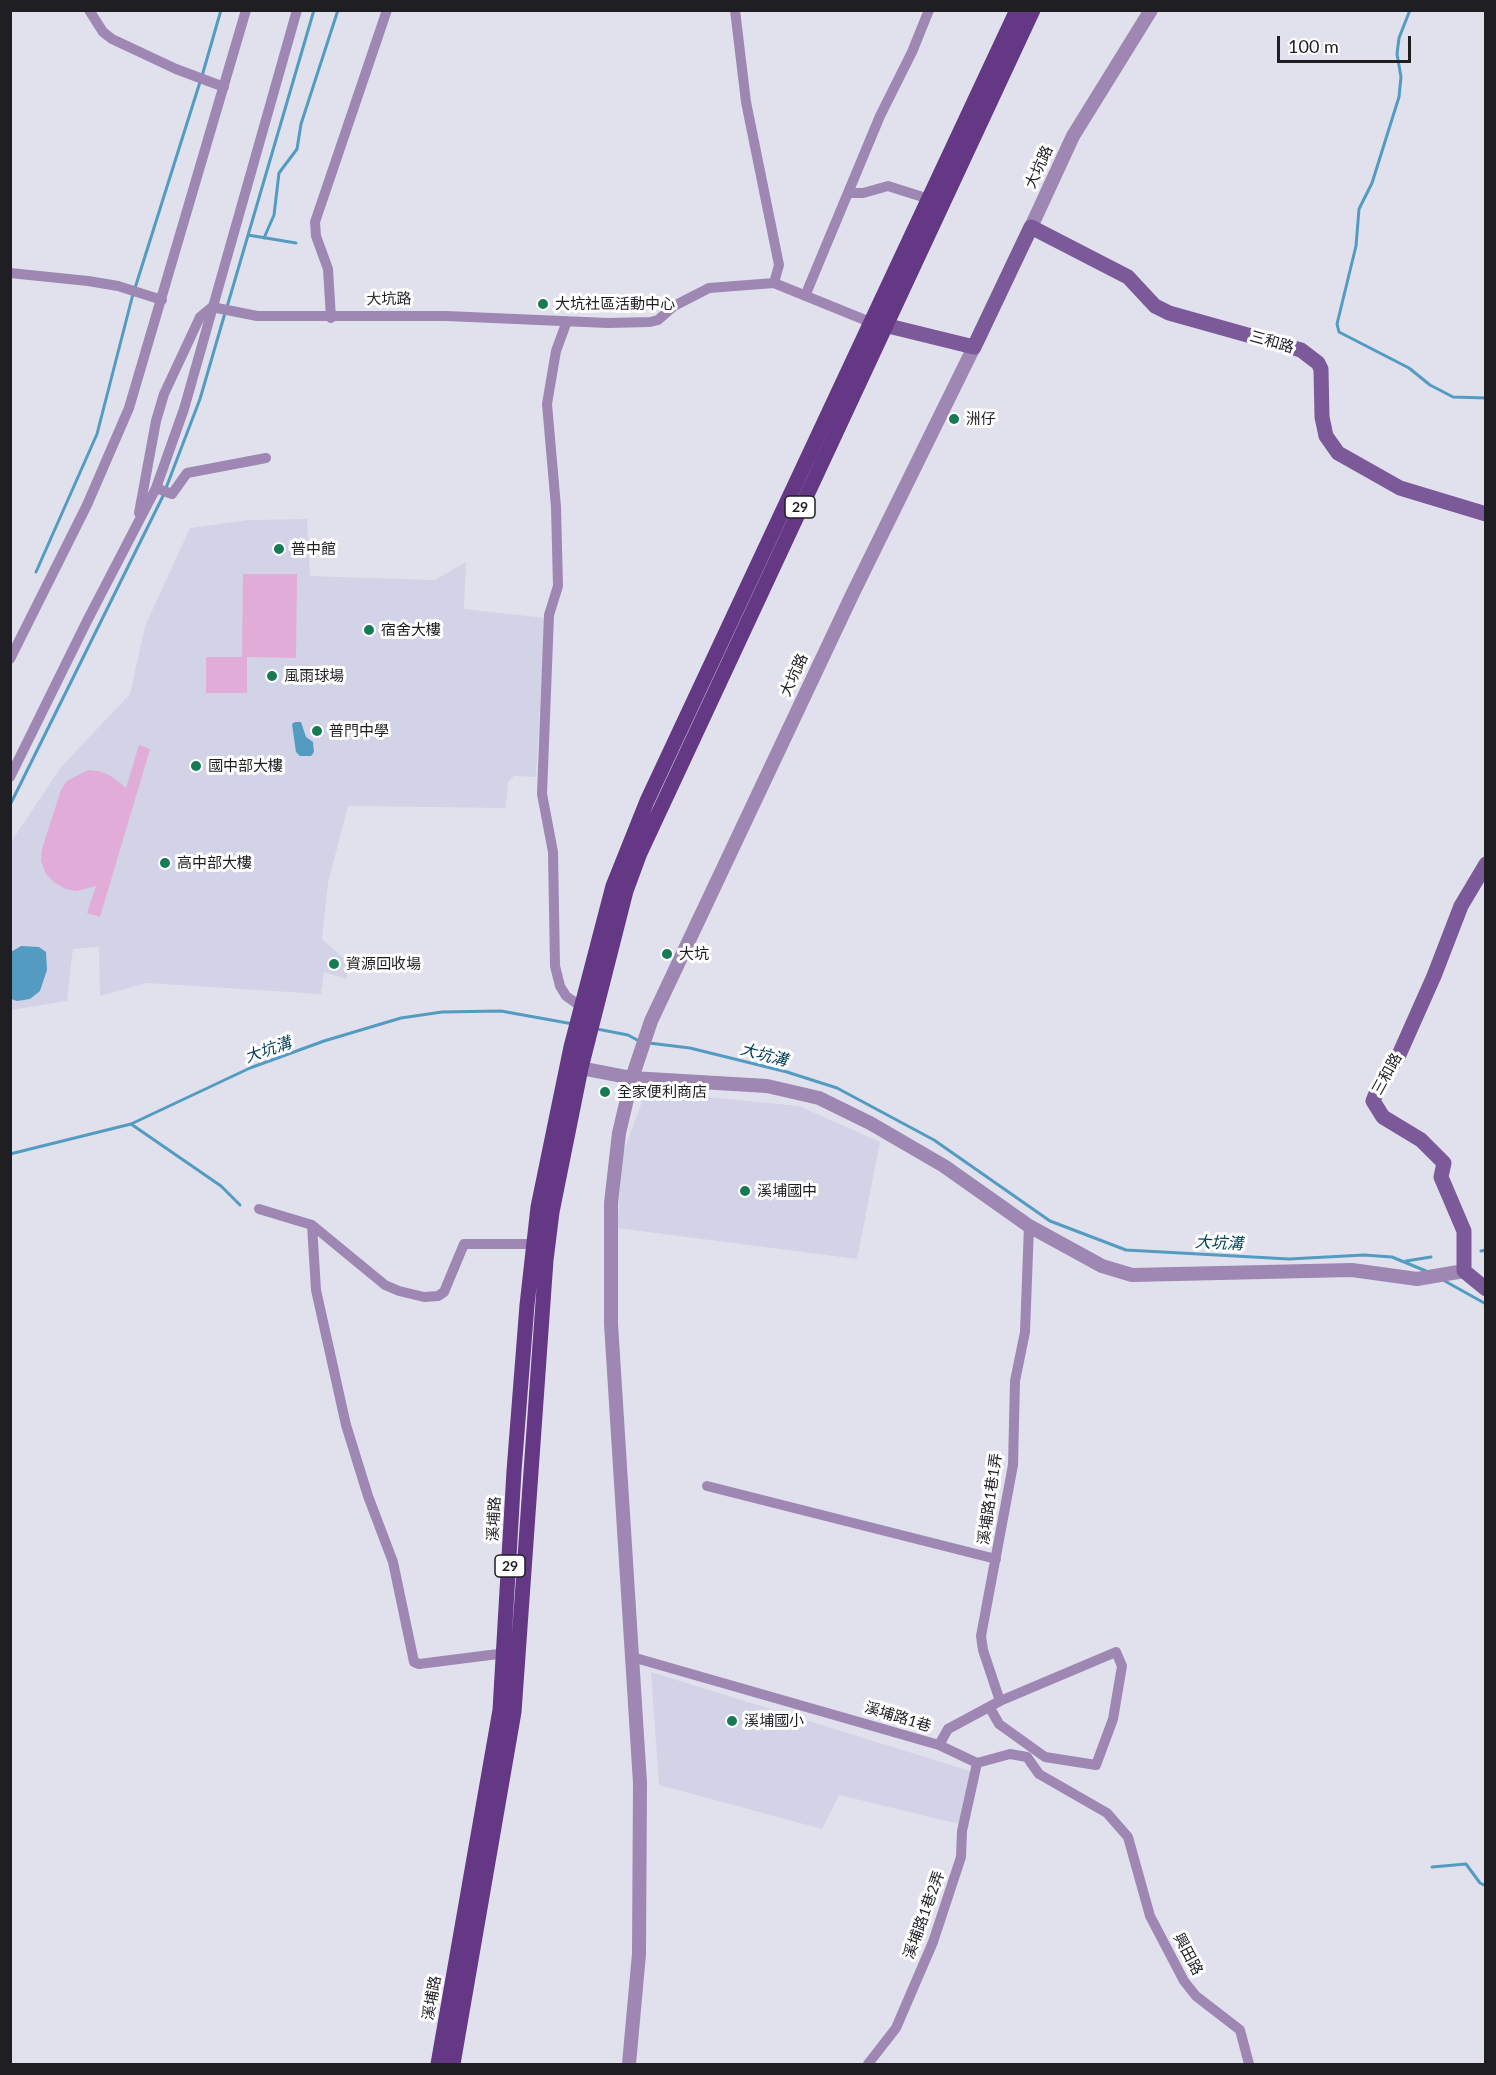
<!DOCTYPE html>
<meta charset="utf-8">
<style>
body{margin:0}
#map{position:relative;width:1496px;height:2075px;overflow:hidden;background:#e1e1ee;font-family:Lato,sans-serif}
canvas{display:block}
.frame{position:absolute;inset:0;border:12px solid #1e1e23;pointer-events:none}
.scale{position:absolute;left:1277px;top:36px;width:134px;height:27px;box-sizing:border-box;border:3px solid #1e1e23;border-top:0;padding-left:8px;font-size:18px;line-height:21px;white-space:nowrap;color:#1e1e23;-webkit-text-stroke:4px #fff;paint-order:stroke}
</style>
<div id="map">
<canvas width="1496" height="2075"></canvas>
<div class="frame"></div>
<div class="scale">100 m</div>
</div>
<script>
const c = document.querySelector('canvas').getContext('2d');
c.lineJoin = 'round';
function fill(path, color) {
  c.fillStyle = color;
  c.fill(path, 'evenodd');
}
function toPath(rows) {
  const path = new Path2D();
  for (const r of rows) {
    path.moveTo(r[0], r[1]);
    for (let i = 2; i < r.length; i += 2) path.lineTo(r[i], r[i + 1]);
  }
  return path;
}
function trace(path, color, width, dash) {
  c.strokeStyle = color;
  c.lineWidth = width;
  c.lineCap = dash ? 'butt' : 'round';
  c.setLineDash(dash || []);
  c.stroke(path);
}
function write(font, color, halo, rows, align = 'center') {
  c.font = font + ' Lato,"Noto Sans TC",sans-serif';
  c.lineWidth = 6;
  c.setLineDash([]);
  c.textBaseline = 'middle';
  c.strokeStyle = halo;
  c.fillStyle = color;
  for (const [text, x, y, turn = 0] of rows) {
    c.save();
    c.translate(x, y);
    c.rotate((+turn || 0) * Math.PI / 180);
    c.textAlign = isNaN(turn) ? turn : align;
    if (halo) c.strokeText(text, 0, 0);
    c.fillText(text, 0, 0);
    c.restore();
  }
}
fill(toPath([
 [307,519,310,576,435,580,466,562,464,609,545,618,536,777,514,776,508,782,506,808,348,806,328,883,322,939,347,961,347,979,324,972,321,994,146,983,100,996,99,947,73,949,67,1001,11,1010,11,842,61,767,130,694,145,626,190,528,248,520],
 [646,1091,799,1106,880,1142,857,1259,617,1228,623,1153],
 [651,1672,970,1771,959,1824,839,1795,822,1829,659,1785]
]), '#d2d3e6');
fill(toPath([
 [243,574,297,574,296,658,247,657,247,693,206,693,206,657,242,657],
 [139,745,150,749,100,917,87,913,96,886,77,891,66,889,55,883,46,874,41,861,42,849,61,790,67,781,88,770,99,771,111,776,126,788]
]), '#e2acd8');
fill(toPath([
 [295,722,301,722,306,737,313,742,314,752,311,756,300,756,296,752,292,724],
 [21,946,39,947,46,952,47,970,40,991,30,999,17,1001,11,999,11,952]
]), '#549bc2');
trace(toPath([
 [1410,10,1399,38,1397,54,1401,77,1399,97,1372,183,1359,209,1356,246,1337,324,1339,332,1409,368,1430,385,1453,397,1486,398],
 [202,76,221,10],
 [248,235,296,243],
 [264,238,274,215,279,173,297,149,301,124,338,10],
 [135,288,200,82],
 [227,307,314,10],
 [166,488,200,399,225,313],
 [36,572,97,434,133,294],
 [10,805,164,494],
 [597,1029,628,1035,639,1041],
 [649,1043,690,1048,787,1072,837,1088,934,1140,1050,1221,1126,1250,1289,1259,1364,1255,1392,1257,1426,1271],
 [131,1124,221,1186,240,1205],
 [10,1154,131,1124,250,1068,324,1041,401,1018,442,1012,501,1011,573,1024],
 [1481,1251,1486,1250],
 [1406,1261,1431,1257],
 [1443,1280,1486,1304],
 [1432,1867,1466,1864,1480,1883,1486,1886]
]), '#549bc2', 3);
trace(toPath([
 [89,10,103,32,112,39,176,69,224,87],
 [735,10,746,102,779,265,774,283],
 [850,193,863,193,888,186,929,199],
 [10,273,88,281,118,286,162,300],
 [805,296,880,116,912,52,929,10],
 [212,307,257,316,446,316,608,323,650,322,658,320,674,306,709,288,774,283,870,322],
 [331,318,328,269,316,236,315,222,387,10],
 [567,321,556,351,547,404,556,507,558,586,549,615,542,794,553,852,555,966,560,986,566,996,576,1003,589,1005],
 [156,488,172,494,187,473,266,458],
 [139,513,156,421,164,394,200,317,212,307],
 [10,659,87,505,129,408,246,10],
 [10,777,87,621,156,488,184,409,297,10],
 [259,1209,312,1225,385,1285,399,1291,424,1297,438,1296,444,1292,464,1244,533,1244],
 [312,1225,316,1290,346,1425,368,1496,393,1562,414,1662,419,1664,506,1653],
 [707,1486,996,1559],
 [632,1657,939,1745,977,1763,1010,1754,1027,1757,1039,1774,1107,1813,1128,1837,1150,1916,1184,1981,1196,1996,1240,2030,1249,2064],
 [1000,1701,983,1650,981,1636,1013,1465,1015,1381,1025,1332,1029,1226],
 [939,1745,948,1729,1000,1701,1116,1652,1122,1666,1113,1719,1096,1765,1045,1757,999,1724,990,1708],
 [868,2064,896,2028,933,1942,961,1857,962,1831,977,1763]
]), '#9e87b2', 10);
trace(toPath([
 [1031,227,1073,136,1151,10],
 [570,1066,632,1078,767,1086,819,1098,870,1123,944,1166,1029,1226,1102,1266,1132,1275,1352,1270,1417,1279,1464,1271],
 [629,2064,639,1954,640,1783,611,1324,611,1203,619,1133,632,1078,651,1021,853,593,974,347]
]), '#9e87b2', 14);
trace(toPath([
 [876,323,974,347,1031,227,1128,277,1155,306,1169,313,1301,350,1318,363,1321,369,1322,417,1326,436,1338,453,1400,488,1486,514],
 [1486,864,1461,906,1434,976,1398,1057,1381,1081,1373,1101,1383,1117,1421,1140,1444,1163,1441,1177,1464,1231,1464,1271,1486,1289]
]), '#7c5999', 15);
trace(toPath([
 [438,2064,500,1710,514,1471,527,1305,538,1207,571,1047,613,886,647,801,1017,10],
 [453,2064,514,1712,546,1260,552,1212,581,1068,626,891,640,853,1033,10]
]), '#643885', 15);
for (const [x, y, r, color] of [
 [543,304,6,"#167b54"],
 [954,419,6,"#167b54"],
 [279,549,6,"#167b54"],
 [369,630,6,"#167b54"],
 [272,676,6,"#167b54"],
 [317,731,6,"#167b54"],
 [196,766,6,"#167b54"],
 [165,863,6,"#167b54"],
 [667,954,6,"#167b54"],
 [334,964,6,"#167b54"],
 [605,1092,6,"#167b54"],
 [745,1191,6,"#167b54"],
 [732,1721,6,"#167b54"]
]) {
  const dot = new Path2D();
  dot.arc(x, y, r, 0, 2 * Math.PI);
  c.fillStyle = color;
  c.fill(dot);
  trace(dot, '#fff', 2);
}
for (const [x, y, w] of [
 [800,507,30],
 [510,1566,30]
]) {
  const box = new Path2D();
  box.roundRect(x - w / 2, y - 11, w, 22, 4.5);
  c.fillStyle = '#fff';
  c.fill(box);
  trace(box, '#1e1e23', 1.5);
}
write('bold 14px', '#1e1e23', null, [
 ["29",800,507],
 ["29",510,1566]
]);
write('15px', '#1e1e23', '#fff', [
 ["大坑路",1039,167,-65],
 ["大坑路",389,299,-1],
 ["三和路",1272,342,16],
 ["大坑路",794,675,-65],
 ["三和路",1387,1074,-61],
 ["溪埔路1巷1弄",990,1499,-82],
 ["溪埔路",494,1519,-87],
 ["溪埔路1巷",898,1717,17],
 ["溪埔路1巷2弄",924,1915,-70],
 ["興田路",1188,1954,62],
 ["溪埔路",432,1998,-80]
]);
write('15px', '#1e1e23', '#fff', [
 ["大坑社區活動中心",555,304],
 ["洲仔",966,419],
 ["普中館",291,549],
 ["宿舍大樓",381,630],
 ["風雨球場",284,676],
 ["普門中學",329,731],
 ["國中部大樓",208,766],
 ["高中部大樓",177,863],
 ["大坑",679,954],
 ["資源回收場",346,964],
 ["全家便利商店",617,1092],
 ["溪埔國中",757,1191],
 ["溪埔國小",744,1721]
], 'left');
write('italic 16px', '#003e59', '#fff', [
 ["大坑溝",268,1050,-19],
 ["大坑溝",764,1055,15],
 ["大坑溝",1219,1243,3]
]);
</script>
